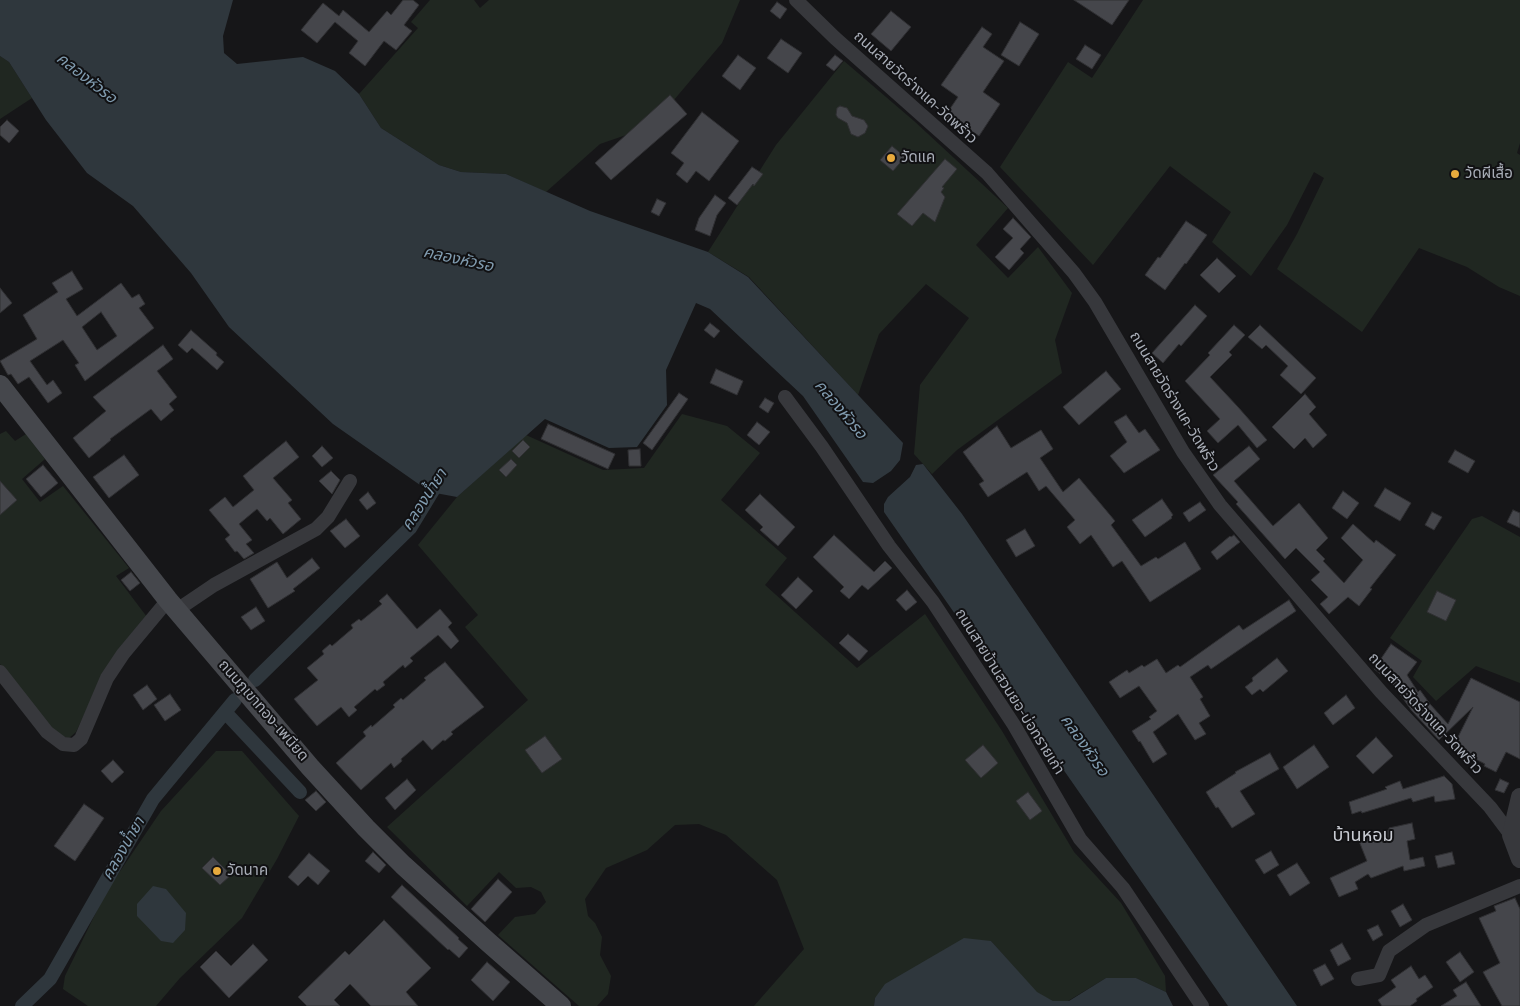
<!DOCTYPE html>
<meta charset="utf-8">
<style>
body{margin:0}
canvas{display:block;background:#161618}
</style>
<canvas width="1520" height="1006"></canvas>
<script>
const c = document.querySelector('canvas').getContext('2d');
c.lineJoin = 'round';
function fill(path, color) {
  c.fillStyle = color;
  c.fill(path, 'evenodd');
}
function toPath(rows) {
  const path = new Path2D();
  for (const r of rows) {
    path.moveTo(r[0], r[1]);
    for (let i = 2; i < r.length; i += 2) path.lineTo(r[i], r[i + 1]);
  }
  return path;
}
function trace(path, color, width, dash) {
  c.strokeStyle = color;
  c.lineWidth = width;
  c.lineCap = dash ? 'butt' : 'round';
  c.setLineDash(dash || []);
  c.stroke(path);
}
function write(font, color, halo, rows, align = 'center') {
  c.font = font + ' "Sofia Sans Condensed","Noto Sans Thai",sans-serif';
  c.lineWidth = 4;
  c.setLineDash([]);
  c.textBaseline = 'middle';
  c.strokeStyle = halo;
  c.fillStyle = color;
  for (const [text, x, y, turn = 0] of rows) {
    c.save();
    c.translate(x, y);
    c.rotate((+turn || 0) * Math.PI / 180);
    c.textAlign = isNaN(turn) ? turn : align;
    if (halo) c.strokeText(text, 0, 0);
    c.fillText(text, 0, 0);
    c.restore();
  }
}
fill(toPath([
 [430,0,474,0,480,8,489,0,740,0,722,43,652,126,600,144,546,192,506,174,461,172,439,165,381,128,359,94,418,28,411,22],
 [1143,0,1520,0,1520,143,1517,153,1520,155,1520,296,1499,287,1467,267,1419,248,1362,332,1277,269,1297,234,1324,178,1314,172,1287,225,1251,276,1212,242,1231,212,1170,166,1093,265,1000,167,1068,62,1092,78],
 [0,56,9,62,32,98,0,119],
 [844,61,914,121,1008,208,976,245,1008,278,1038,247,1072,293,1055,340,1062,373,957,450,932,474,914,454,920,385,969,318,926,284,879,334,858,395,749,277,708,252,776,145],
 [682,414,727,426,760,453,721,500,787,558,765,585,857,668,925,614,1002,731,1074,852,1121,903,1165,976,1166,992,1136,978,1106,978,1068,1001,1053,1001,1037,993,991,941,875,998,874,1006,754,1006,804,949,777,880,726,835,699,824,675,825,647,850,606,868,585,899,588,916,595,923,602,937,600,955,611,976,608,994,597,1006,579,1006,498,935,515,917,535,914,546,902,541,892,531,887,516,888,499,872,467,906,387,827,528,700,465,627,478,615,418,545,457,497,526,435,603,470,644,468],
 [6,431,15,441,26,434,45,459,22,479,40,502,63,486,129,568,116,576,147,617,92,698,76,732,69,738,61,736,49,725,0,664,0,434],
 [1482,516,1520,537,1520,683,1476,666,1436,701,1413,677,1422,661,1390,638,1472,519],
 [216,751,242,751,299,816,277,859,242,918,180,978,156,1006,88,1006,63,989,65,976,106,892,161,811]
]), '#202721');
fill(toPath([
 [0,0,233,0,223,36,224,53,237,64,303,57,335,71,359,94,381,128,439,165,461,172,506,174,590,211,708,252,748,277,903,443,900,460,891,471,873,483,863,482,803,396,710,309,696,303,666,370,667,405,637,447,609,448,545,419,457,497,430,492,333,424,229,327,191,273,133,206,87,173,46,120,9,62,0,56],
 [923,464,962,514,1297,1006,1228,1006,884,512,884,504,888,497,910,477,916,465],
 [153,886,166,889,186,913,185,930,173,943,161,941,137,916,137,904],
 [964,938,991,941,1037,992,1053,1001,1069,1001,1106,978,1136,978,1166,992,1173,1006,874,1006,875,998,885,984]
]), '#2f373d');
trace(toPath([
 [255,680,410,528,441,477],
 [225,712,300,792],
 [22,1006,50,979,153,799,235,700]
]), '#2f373d', 14);
const building = toPath([
 [403,0,413,0,419,5,404,25,412,31,396,50,384,41,365,66,349,53,358,41,335,22,317,43,301,30,323,3,339,16,343,10,369,32,387,11,391,15,403,0],
 [1074,0,1129,0,1112,25,1074,0],
 [777,2,787,9,780,19,770,11,777,2],
 [891,11,911,27,891,51,871,34,891,11],
 [1020,22,1039,34,1019,66,1001,55,1020,22],
 [982,27,992,34,983,47,1004,61,983,92,1000,104,979,136,961,124,957,129,943,119,958,97,941,85,982,27],
 [781,39,802,53,788,73,767,58,781,39],
 [1085,45,1101,55,1092,69,1076,59,1085,45],
 [738,55,756,68,740,90,722,76,738,55],
 [835,55,843,61,834,71,826,65,835,55],
 [670,95,687,114,611,180,595,163,670,95],
 [840,106,847,108,852,116,864,120,868,126,865,133,858,137,851,134,847,123,838,118,836,115,837,108,840,106],
 [702,112,739,141,709,181,696,171,687,183,676,174,684,163,671,153,702,112],
 [7,120,19,131,9,143,0,135,0,127,7,120],
 [892,146,905,157,893,171,880,160,892,146],
 [945,159,957,169,942,187,944,188,941,192,945,197,935,222,923,213,912,226,897,214,945,159],
 [752,167,763,174,754,186,753,184,737,205,728,198,752,167],
 [715,195,726,203,717,215,710,236,695,230,699,218,715,195],
 [657,199,666,203,659,216,651,212,657,199],
 [1013,218,1031,237,1020,249,1024,253,1009,270,995,257,1013,238,1003,229,1013,218],
 [1186,221,1207,235,1186,264,1185,263,1165,290,1145,275,1158,257,1160,258,1186,221],
 [1217,258,1236,276,1219,293,1200,275,1217,258],
 [72,271,83,289,66,299,77,316,121,283,132,298,139,294,145,304,139,308,154,328,85,381,75,365,79,363,63,340,30,361,47,385,53,380,62,393,48,403,29,377,18,384,11,374,8,375,0,361,37,339,23,315,58,292,52,283,72,271],
 [101,312,117,336,97,350,82,327,101,312],
 [0,288,12,303,0,313,0,288],
 [1195,305,1207,316,1181,346,1179,344,1163,363,1152,353,1195,305],
 [710,323,720,331,714,338,704,330,710,323],
 [1234,325,1245,335,1229,352,1232,355,1210,377,1238,407,1267,440,1257,448,1238,425,1218,443,1207,431,1220,419,1185,381,1210,355,1208,353,1234,325],
 [1260,325,1316,378,1301,394,1280,375,1288,366,1266,345,1262,349,1248,337,1260,325],
 [191,330,217,353,216,355,224,362,217,370,192,348,187,353,178,345,191,330],
 [163,345,173,359,157,371,177,397,169,404,174,410,161,421,151,409,110,439,111,440,89,458,73,438,106,411,93,397,163,345],
 [716,369,743,381,737,395,710,383,716,369],
 [1106,371,1121,389,1079,425,1063,407,1106,371],
 [679,393,688,399,652,450,643,443,679,393],
 [1305,394,1316,407,1309,414,1327,435,1313,448,1305,438,1294,449,1272,427,1305,394],
 [765,398,774,403,768,413,759,407,765,398],
 [1126,415,1139,433,1145,429,1160,450,1124,473,1110,456,1127,442,1114,422,1126,415],
 [757,422,770,432,759,445,747,435,757,422],
 [548,424,615,454,608,469,541,439,548,424],
 [997,426,1011,448,1041,430,1053,449,1040,458,1063,492,1079,478,1115,521,1111,525,1141,566,1156,557,1158,559,1185,542,1201,569,1150,602,1122,561,1113,567,1091,535,1080,544,1067,527,1075,520,1046,486,1039,491,1027,472,988,497,979,484,984,481,963,452,997,426],
 [523,440,530,447,519,458,512,451,523,440],
 [286,441,299,457,273,478,292,500,288,503,301,519,283,534,270,518,267,521,257,509,239,524,252,540,246,544,254,553,244,559,237,551,235,552,225,539,230,535,209,510,225,497,233,507,254,490,243,476,286,441],
 [322,446,333,458,322,467,312,456,322,446],
 [1249,446,1260,459,1234,481,1273,526,1299,503,1328,538,1316,550,1325,559,1323,561,1344,583,1363,560,1341,538,1353,524,1374,543,1376,540,1396,555,1370,588,1372,589,1359,606,1348,597,1329,614,1320,604,1328,597,1311,580,1320,572,1296,548,1285,559,1236,504,1238,502,1213,475,1249,446],
 [640,449,641,466,629,466,628,450,640,449],
 [1455,450,1475,461,1468,473,1448,462,1455,450],
 [124,455,139,475,109,498,93,477,124,455],
 [511,459,517,465,506,477,499,470,511,459],
 [43,465,58,483,41,497,26,479,43,465],
 [331,471,340,480,332,494,319,481,331,471],
 [0,481,17,500,0,515,0,481],
 [1385,488,1411,503,1400,521,1374,506,1385,488],
 [1343,491,1359,503,1347,519,1332,508,1343,491],
 [368,492,376,503,367,510,359,500,368,492],
 [760,494,795,527,778,546,760,530,763,527,745,510,760,494],
 [1162,499,1173,515,1171,517,1172,518,1145,537,1132,520,1162,499],
 [1200,502,1206,510,1189,522,1183,513,1200,502],
 [1513,510,1520,513,1520,528,1507,522,1513,510],
 [1432,512,1442,517,1434,530,1425,525,1432,512],
 [346,519,360,536,345,548,330,531,346,519],
 [1025,529,1035,546,1016,557,1006,540,1025,529],
 [834,535,874,572,885,561,892,568,868,590,862,585,849,599,840,591,844,587,813,557,834,535],
 [1234,535,1240,542,1217,560,1211,552,1230,536,1231,537,1234,535],
 [312,558,320,568,293,589,295,591,268,608,250,579,277,562,287,578,312,558],
 [131,572,140,583,130,591,121,580,131,572],
 [798,577,813,591,796,609,781,595,798,577],
 [907,590,917,602,906,611,896,600,907,590],
 [1437,591,1456,600,1446,621,1427,612,1437,591],
 [387,594,417,629,440,609,452,623,448,627,459,641,451,649,438,635,410,658,413,661,405,668,403,665,383,682,385,685,377,691,375,689,354,707,357,710,349,717,341,707,317,726,294,699,318,680,307,668,324,654,322,651,330,644,332,646,353,628,351,625,359,619,361,621,382,604,379,601,387,594],
 [1289,600,1296,611,1211,669,1208,665,1190,677,1203,697,1200,699,1210,716,1199,723,1206,734,1195,740,1178,714,1153,732,1167,754,1153,763,1140,741,1139,742,1132,731,1151,719,1149,717,1157,711,1139,686,1120,698,1109,682,1127,670,1129,673,1142,665,1144,667,1157,659,1166,673,1178,665,1180,667,1239,625,1243,630,1289,600],
 [256,607,265,621,251,630,241,617,256,607],
 [848,634,868,651,859,661,839,643,848,634],
 [1391,644,1417,662,1407,675,1418,692,1420,690,1430,704,1448,724,1471,678,1520,702,1520,759,1506,752,1496,772,1484,766,1485,764,1453,747,1473,707,1439,740,1412,711,1391,682,1374,669,1391,644],
 [1277,658,1288,671,1263,692,1260,689,1252,695,1245,687,1253,681,1252,678,1277,658],
 [445,662,484,707,451,732,453,734,445,741,443,740,432,750,423,740,401,759,402,761,394,768,391,763,361,790,336,763,366,736,363,732,371,725,372,727,395,707,393,705,401,698,403,700,426,680,424,678,445,662],
 [147,685,157,699,143,710,133,695,147,685],
 [170,694,181,710,165,721,154,705,170,694],
 [1346,695,1355,708,1333,725,1324,713,1346,695],
 [545,736,562,759,542,773,525,750,545,736],
 [1376,737,1393,756,1373,774,1356,756,1376,737],
 [983,745,998,763,981,778,965,760,983,745],
 [1314,745,1329,767,1297,789,1283,767,1314,745],
 [1270,753,1279,769,1240,791,1255,814,1232,828,1218,807,1216,808,1206,792,1236,773,1235,772,1270,753],
 [113,760,124,772,112,783,101,771,113,760],
 [1444,776,1452,784,1455,799,1435,802,1434,796,1413,802,1411,798,1362,813,1361,811,1352,814,1349,802,1387,789,1385,787,1400,781,1403,789,1444,776],
 [407,779,416,790,395,810,385,798,407,779],
 [1500,779,1509,783,1504,793,1495,790,1500,779],
 [316,791,326,802,316,811,305,800,316,791],
 [1028,792,1042,811,1030,820,1016,801,1028,792],
 [84,804,104,818,75,861,54,846,84,804],
 [1412,823,1415,839,1407,841,1410,860,1423,857,1425,866,1404,871,1403,866,1371,878,1368,874,1355,882,1358,889,1339,897,1330,878,1367,861,1359,841,1389,830,1389,828,1412,823],
 [1271,851,1279,865,1264,874,1255,860,1271,851],
 [373,852,386,865,379,873,365,861,373,852],
 [1452,852,1455,864,1438,868,1435,856,1452,852],
 [309,853,330,871,318,885,308,876,298,886,288,877,309,853],
 [213,857,231,875,220,885,202,868,213,857],
 [1297,863,1310,883,1290,896,1277,875,1297,863],
 [498,879,512,892,485,922,471,909,498,879],
 [402,885,459,938,458,939,468,948,459,958,449,949,448,950,391,897,402,885],
 [1515,898,1520,909,1520,1006,1502,1006,1483,972,1500,963,1479,918,1496,911,1494,906,1515,898],
 [1403,904,1412,920,1400,927,1391,911,1403,904],
 [384,920,431,968,406,992,418,1006,371,1006,350,984,334,1000,340,1006,307,1006,298,997,345,951,349,955,384,920],
 [1378,925,1383,935,1373,941,1367,930,1378,925],
 [1342,943,1351,959,1338,966,1330,950,1342,943],
 [253,944,268,960,229,998,200,967,216,951,231,966,253,944],
 [1460,952,1474,972,1460,982,1446,962,1460,952],
 [487,962,510,982,493,1001,471,980,487,962],
 [1325,964,1334,979,1321,986,1313,970,1325,964],
 [1411,966,1419,979,1425,975,1433,987,1416,999,1417,1001,1410,1006,1382,1006,1378,1000,1396,987,1391,980,1411,966],
 [1466,982,1481,1006,1441,1006,1457,996,1453,990,1466,982]
]);
fill(building, '#45464b');
trace(building, '#303033', 1);
trace(toPath([
 [796,0,835,38,987,173,1074,273,1095,302,1183,452,1220,505,1381,692,1490,807,1511,835],
 [785,397,822,447,889,546,933,602,1014,725,1080,839,1123,888,1202,1006],
 [177,610,214,585,316,529,328,517,350,481],
 [0,672,47,732,63,744,74,745,81,739,107,678,123,654,168,600],
 [1358,979,1379,975,1389,951,1426,925,1520,886]
]), '#37383c', 14);
trace(toPath([
 [1520,797,1511,835,1520,859]
]), '#37383c', 18);
trace(toPath([
 [0,385,168,600,310,767,366,828,403,865,488,942,561,1006]
]), '#45474c', 20);
for (const [x, y, r, color] of [
 [891,158,5,"#e8aa3d"],
 [1455,174,5,"#e8aa3d"],
 [217,871,5,"#e8aa3d"]
]) {
  const dot = new Path2D();
  dot.arc(x, y, r, 0, 2 * Math.PI);
  c.fillStyle = color;
  c.fill(dot);
  trace(dot, '#111113', 2);
}
write('15px', '#a8adb7', '#111113', [
 ["ถนนสายวัดร่างแค-วัดพร้าว",915,88,42],
 ["ถนนสายวัดร่างแค-วัดพร้าว",1174,402,59],
 ["ถนนสายบ้านสวนยอ-บ่อทรายเก่า",1009,692,58],
 ["ถนนภูเขาทอง-เพนียด",263,711,49],
 ["ถนนสายวัดร่างแค-วัดพร้าว",1425,714,47]
]);
write('15px', '#a8adb7', '#111113', [
 ["วัดแค",901,158],
 ["วัดผีเสื้อ",1465,174],
 ["วัดนาค",227,871]
], 'left');
write('italic 16px', '#819cb0', '#111113', [
 ["คลองหัวรอ",86,79,38],
 ["คลองหัวรอ",458,260,12],
 ["คลองหัวรอ",840,410,50],
 ["คลองน้ำยา",425,500,-57],
 ["คลองหัวรอ",1084,746,55],
 ["คลองน้ำยา",124,849,-60]
]);
write('18px', '#c9ccd3', '#111113', [
 ["บ้านหอม",1363,836]
]);
</script>
